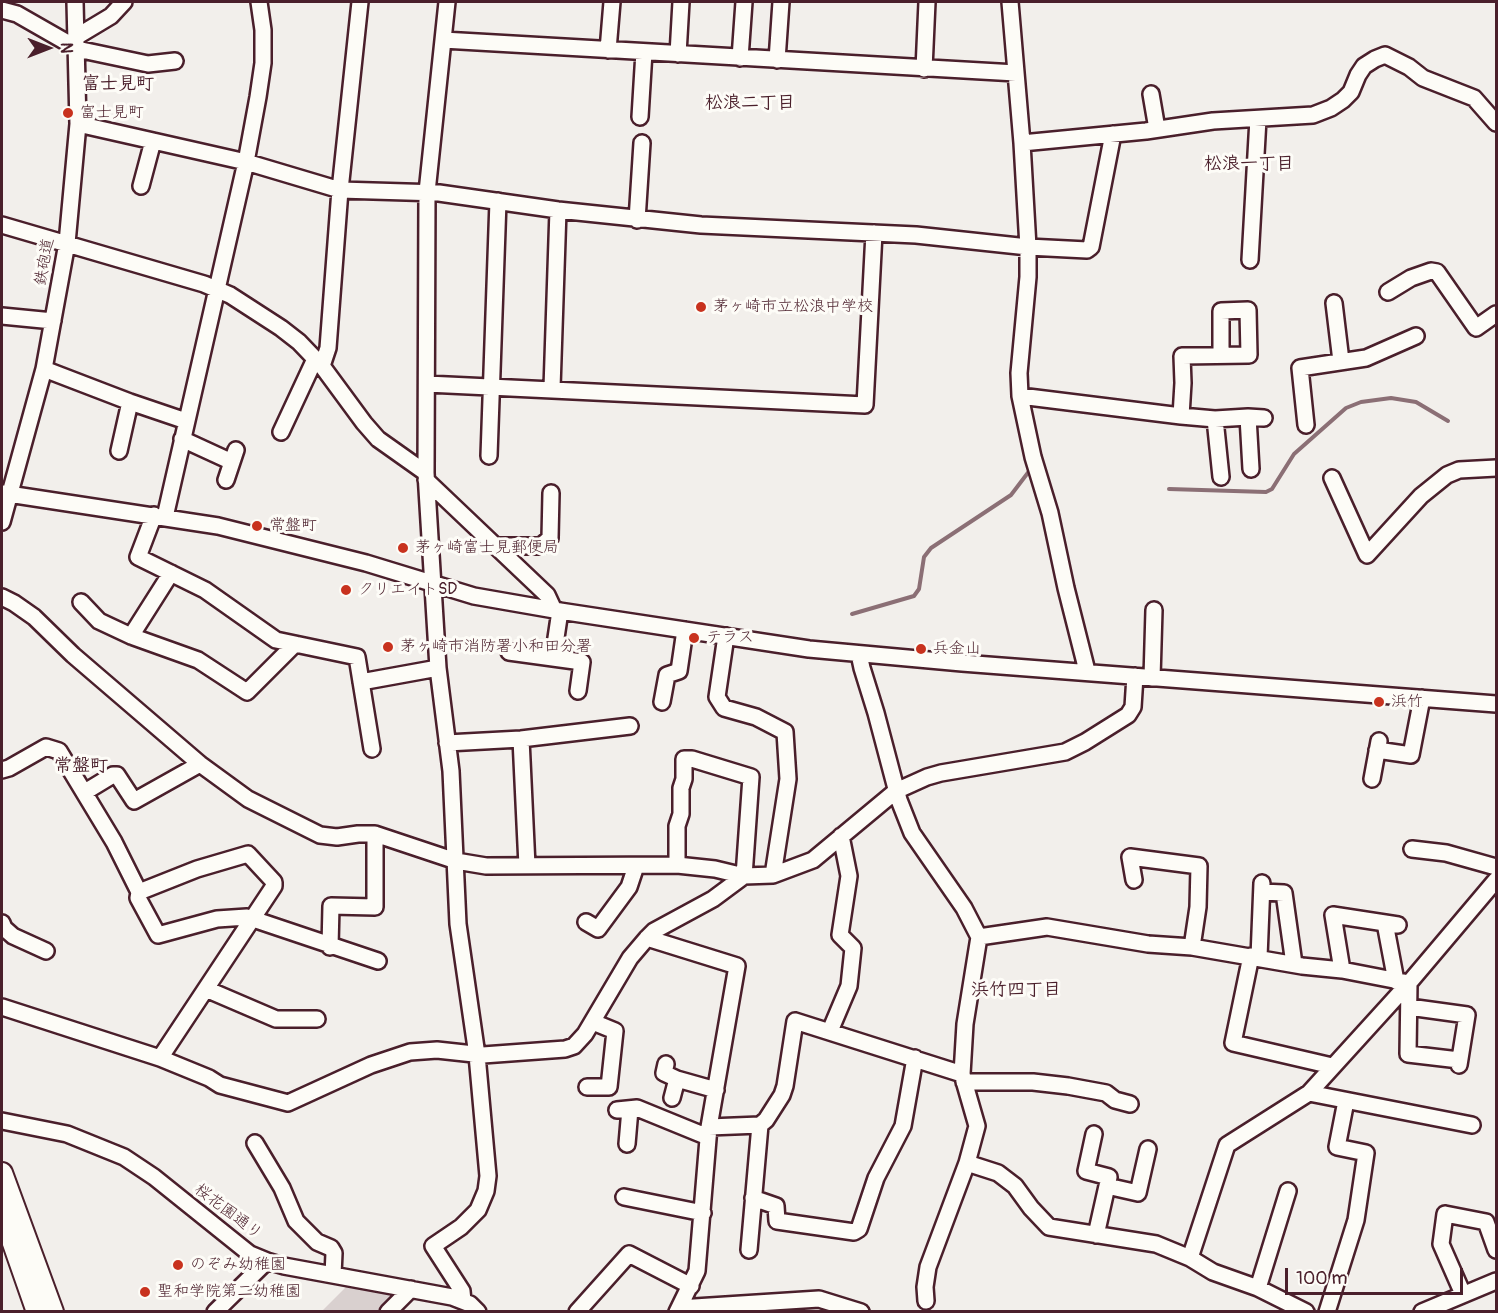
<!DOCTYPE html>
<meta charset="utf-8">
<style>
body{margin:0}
#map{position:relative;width:1498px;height:1313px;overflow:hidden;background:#f2efeb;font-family:Pangolin,sans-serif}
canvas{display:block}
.frame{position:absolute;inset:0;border:3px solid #4a1f2b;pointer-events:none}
.north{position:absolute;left:18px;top:18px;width:60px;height:60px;-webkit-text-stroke:4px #fdfcf7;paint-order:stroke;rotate:90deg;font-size:16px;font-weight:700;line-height:24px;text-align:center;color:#4a1f2b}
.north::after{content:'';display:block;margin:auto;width:21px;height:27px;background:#4a1f2b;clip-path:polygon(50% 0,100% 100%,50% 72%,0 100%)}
.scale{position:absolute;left:1285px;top:1268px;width:178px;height:27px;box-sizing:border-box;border:3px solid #4a1f2b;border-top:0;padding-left:8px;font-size:18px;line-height:21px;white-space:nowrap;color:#4a1f2b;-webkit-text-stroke:4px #fdfcf7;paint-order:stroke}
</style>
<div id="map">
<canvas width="1498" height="1313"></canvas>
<div class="frame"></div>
<div class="north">N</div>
<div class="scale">100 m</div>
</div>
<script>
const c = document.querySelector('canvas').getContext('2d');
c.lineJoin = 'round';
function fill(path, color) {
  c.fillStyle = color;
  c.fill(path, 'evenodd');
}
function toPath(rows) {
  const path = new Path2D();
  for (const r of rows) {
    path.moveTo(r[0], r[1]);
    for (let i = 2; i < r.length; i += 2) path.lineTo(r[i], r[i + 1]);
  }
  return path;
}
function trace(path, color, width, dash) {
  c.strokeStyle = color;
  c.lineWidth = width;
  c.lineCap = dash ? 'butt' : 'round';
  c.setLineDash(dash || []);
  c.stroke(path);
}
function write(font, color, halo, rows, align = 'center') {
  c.font = font + ' Pangolin,"Klee One",sans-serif';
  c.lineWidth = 6;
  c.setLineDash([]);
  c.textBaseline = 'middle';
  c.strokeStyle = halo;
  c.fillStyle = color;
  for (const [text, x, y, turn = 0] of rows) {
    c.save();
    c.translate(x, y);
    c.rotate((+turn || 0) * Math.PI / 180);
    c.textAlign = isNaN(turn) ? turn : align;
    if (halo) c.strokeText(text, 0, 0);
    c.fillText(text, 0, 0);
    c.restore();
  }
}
fill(toPath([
 [351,1282,402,1291,382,1311,321,1312]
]), '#d9d0cf');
trace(toPath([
 [1169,489,1266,492,1272,489,1294,454,1346,408,1361,402,1391,398,1416,402,1448,421],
 [852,614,914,596,919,589,924,557,931,548,1011,495,1030,470]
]), '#8b6f75', 4);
const minor = toPath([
 [447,2,427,192,426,473,438,668,451,771,458,924,477,1055,488,1176,486,1191,478,1210,461,1227,433,1246,462,1291,463,1301],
 [1010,2,1022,143,1028,247,1028,277,1019,373,1020,396,1033,457,1050,513,1066,588,1087,671],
 [2,10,17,14,66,42,76,43],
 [76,37,111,16,124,2],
 [443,40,1016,73],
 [77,49,148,64,175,61],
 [608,50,612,2],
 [678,54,681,2],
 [740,58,744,2],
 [777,60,781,2],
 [924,69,927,2],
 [1151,94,1157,129],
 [640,117,644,52],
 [78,124,246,162,340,190,439,193,558,210,701,225,916,235,1028,247,1087,250,1091,247,1113,134],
 [1022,143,1146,131,1213,121,1313,115,1331,108,1343,100,1351,92,1358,75,1364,66,1375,59,1385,55,1409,67,1423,78,1474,98,1496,123],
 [141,186,153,141],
 [637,220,642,143],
 [2,225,204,284,230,295,281,328,299,342,322,366,364,423,378,439,426,473],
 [1250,260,1258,119],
 [1388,292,1411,278,1431,271,1437,272,1476,328,1496,314],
 [1334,303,1341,361],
 [2,316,53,321],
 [322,366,328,348,340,190,360,2],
 [44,369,130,402,186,421],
 [427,384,865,405,874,233],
 [552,388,558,210],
 [1020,396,1181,416,1215,419,1248,417,1251,469],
 [1181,416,1183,383,1182,356,1249,355,1248,310,1221,311,1221,355],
 [1248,417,1264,418],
 [1215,419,1221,477],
 [1306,425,1300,368,1366,358,1416,336],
 [281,432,315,359],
 [182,439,232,462],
 [119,451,130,402],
 [489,456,498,201],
 [1332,478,1367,555,1421,496,1447,475,1459,470,1496,468],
 [226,480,236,450],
 [426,480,547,595,554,610],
 [2,493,218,526,366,563,474,596,560,611,809,649,962,663,1496,704],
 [154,515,138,557,205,590,276,640,357,657,372,749],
 [165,517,246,162,258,97,263,63,263,30,259,2],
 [2,522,44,369,67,243,78,124,75,2],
 [495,546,541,546,550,538,551,493],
 [2,597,14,603,34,617,73,655,200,764,248,799,320,835,337,837,358,834,375,834,456,861,486,866,677,865,715,869,744,876,773,875,813,860,896,791,927,777,941,773,1065,752,1085,742,1128,715,1133,707,1135,676],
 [81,602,99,621,131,636,198,660,247,692,295,644],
 [131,636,171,573],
 [726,636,717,697,724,708,756,717,785,732,788,779,773,875],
 [509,652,582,662,578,691],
 [859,654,862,668,876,713,899,800,912,833,964,908,979,937,965,1024,962,1074,977,1126,967,1163,928,1267,925,1287,926,1301],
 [553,658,560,611],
 [1152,678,1154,610],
 [361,682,438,668],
 [662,702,667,675,679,671,685,630],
 [521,739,527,866],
 [447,743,521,739,630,726],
 [1377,750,1411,755,1422,698],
 [2,770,9,768,46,747,59,751,114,842,139,892,138,898,158,935,217,919,247,917,378,961],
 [1372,779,1379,741],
 [85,792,113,775,117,775,134,801,200,764],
 [1412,849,1446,853,1496,867],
 [1134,880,1130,857,1199,866,1198,907,1192,947],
 [139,892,197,869,248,854,274,882,274,886,160,1058],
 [1262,892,1284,893,1294,964],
 [586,922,598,929,629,887,636,866],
 [2,923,4,928,13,936,46,951],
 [1385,923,1396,981],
 [979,937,1047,927,1148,944,1192,947,1302,966,1342,970,1409,983],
 [647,938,737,966,709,1127,697,1271,677,1312],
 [330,947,331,906,375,907,375,834],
 [1251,956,1233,1043,1332,1066],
 [1259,957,1262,883],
 [1342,970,1333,915,1398,925],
 [1409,983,1408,1054,1459,1060],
 [206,989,276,1019,317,1019],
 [2,1007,160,1058,209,1078,220,1085,288,1103,371,1065,410,1052,437,1050,483,1055,565,1049,574,1046,585,1034,630,958,647,938,654,931,713,899,744,876,751,777,692,759,684,759,684,779,681,788,681,814,677,826,677,865],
 [1409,1007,1467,1015,1459,1065],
 [830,1031,849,986,853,948,840,935,849,876,841,836],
 [666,1064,664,1073,677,1079],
 [964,1082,1033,1082,1068,1086,1106,1093,1115,1100,1130,1104],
 [587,1087,609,1087,615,1031,593,1022],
 [1309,1093,1472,1125],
 [672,1098,677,1079,716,1090],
 [617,1110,637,1108,708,1137],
 [2,1121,67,1134,124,1157,154,1177,250,1254,267,1261,284,1266,452,1297,470,1304,478,1312],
 [709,1127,760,1125,766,1120,782,1095,785,1086,795,1021,962,1074],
 [1094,1134,1086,1171,1109,1177,1107,1186],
 [255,1143,282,1188,296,1221,317,1242,331,1248,334,1253,333,1275],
 [627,1144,630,1109],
 [967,1163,998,1173,1015,1186,1031,1208,1049,1227,1156,1244,1190,1258,1213,1272,1258,1288,1306,1312],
 [624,1197,703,1213],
 [753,1198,776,1206,777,1221,854,1232,859,1229,876,1178,903,1126,915,1058],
 [1096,1235,1107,1186,1138,1193,1148,1149],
 [749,1250,760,1125],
 [1190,1258,1227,1145,1309,1093,1409,983,1496,880],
 [1258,1288,1288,1191],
 [1463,1294,1441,1244,1445,1214,1486,1222,1496,1250],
 [679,1308,819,1299,861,1312],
 [215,1312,267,1261],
 [388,1312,411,1289],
 [577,1312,629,1254,691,1286],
 [1327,1312,1356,1220,1366,1153,1337,1147,1346,1101],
 [1422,1312,1496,1281]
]);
const major = toPath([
 [2,1173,53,1312],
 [2,1212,37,1312]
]);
trace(minor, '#4a1f2b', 20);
trace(major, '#4a1f2b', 24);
trace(minor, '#fdfcf7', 15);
trace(major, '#fdfcf7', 20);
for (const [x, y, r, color] of [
 [68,113,6,"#c8321e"],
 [701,307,6,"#c8321e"],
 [257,526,6,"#c8321e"],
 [403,548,6,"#c8321e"],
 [346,590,6,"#c8321e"],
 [694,638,6,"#c8321e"],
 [388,647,6,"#c8321e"],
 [921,649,6,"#c8321e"],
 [1379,702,6,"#c8321e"],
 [178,1265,6,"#c8321e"],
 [145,1292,6,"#c8321e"]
]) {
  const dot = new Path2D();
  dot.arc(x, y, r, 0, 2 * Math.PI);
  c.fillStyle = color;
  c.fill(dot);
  trace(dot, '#fdfcf7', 2);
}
write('16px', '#4a1f2b', '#fdfcf7', [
 ["富士見町",80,113],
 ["茅ヶ崎市立松浪中学校",713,307],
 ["常盤町",269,526],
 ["茅ヶ崎富士見郵便局",415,548],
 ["クリエイトSD",358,590],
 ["テラス",706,638],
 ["茅ヶ崎市消防署小和田分署",400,647],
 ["兵金山",933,649],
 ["浜竹",1391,702],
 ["のぞみ幼稚園",190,1265],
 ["聖和学院第二幼稚園",157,1292]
], 'left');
write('16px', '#4a1f2b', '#fdfcf7', [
 ["鉄砲道",45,262,-80],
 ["桜花園通り",228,1212,37]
]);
write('bold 18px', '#4a1f2b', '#fdfcf7', [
 ["富士見町",118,84],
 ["松浪二丁目",750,103],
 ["松浪一丁目",1249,164],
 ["常盤町",81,766],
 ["浜竹四丁目",1016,990]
]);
</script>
